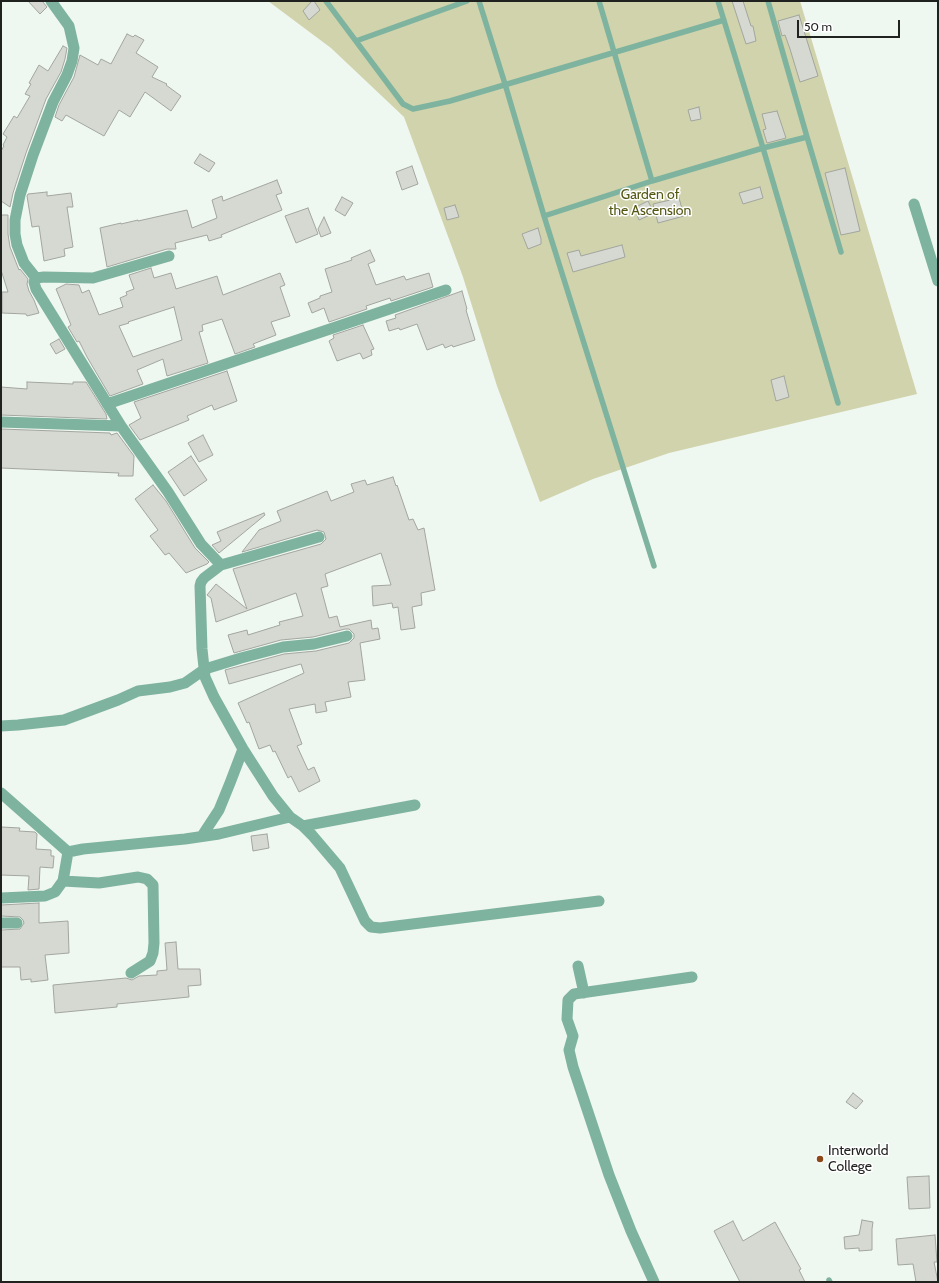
<!DOCTYPE html>
<style>
body{margin:0}
#map{position:relative;width:939px;height:1283px;overflow:hidden;background:#eff7f1;font-family:Cabin,sans-serif}
canvas{display:block}
.frame{position:absolute;inset:0;border:2px solid #202220;pointer-events:none}
.scale{position:absolute;left:797px;top:20px;width:103px;height:18px;box-sizing:border-box;border:2px solid #202220;border-top:0;padding-left:5px;font-size:12px;line-height:14px;white-space:nowrap;color:#202220;-webkit-text-stroke:3px #fff;paint-order:stroke}
</style>
<div id="map">
<canvas width="939" height="1283"></canvas>
<div class="frame"></div>
<div class="scale">50 m</div>
</div>
<script>
const c = document.querySelector('canvas').getContext('2d');
c.lineJoin = 'round';
function fill(path, color) {
  c.fillStyle = color;
  c.fill(path, 'evenodd');
}
function toPath(rows) {
  const path = new Path2D();
  for (const r of rows) {
    path.moveTo(r[0], r[1]);
    for (let i = 2; i < r.length; i += 2) path.lineTo(r[i], r[i + 1]);
  }
  return path;
}
function trace(path, color, width, dash) {
  c.strokeStyle = color;
  c.lineWidth = width;
  c.lineCap = dash ? 'butt' : 'round';
  c.setLineDash(dash || []);
  c.stroke(path);
}
function write(font, color, halo, rows, align = 'center') {
  c.font = font + ' Cabin,sans-serif';
  c.lineWidth = 3;
  c.setLineDash([]);
  c.textBaseline = 'middle';
  c.strokeStyle = halo;
  c.fillStyle = color;
  for (const [text, x, y, turn = 0] of rows) {
    c.save();
    c.translate(x, y);
    c.rotate((+turn || 0) * Math.PI / 180);
    c.textAlign = isNaN(turn) ? turn : align;
    if (halo) c.strokeText(text, 0, 0);
    c.fillText(text, 0, 0);
    c.restore();
  }
}
fill(toPath([
 [268,1,800,1,917,394,669,453,593,479,540,502,497,386,463,277,404,117,331,48]
]), '#d0d3ab');
const building = toPath([
 [28,1,42,1,47,7,40,14,28,1],
 [312,1,314,1,320,10,309,20,303,11,312,1],
 [732,1,743,1,751,26,753,26,756,41,746,44,732,1],
 [799,15,818,76,800,82,790,49,785,35,782,36,778,21,799,15],
 [127,34,133,37,135,35,144,40,136,53,158,67,152,77,167,84,166,85,181,96,171,111,145,92,130,117,119,110,104,136,66,115,62,121,55,117,59,105,74,77,80,55,98,65,101,59,111,64,127,34],
 [63,46,67,48,65,59,61,72,46,99,26,153,13,193,10,207,1,201,1,151,4,146,3,145,7,137,3,134,14,116,17,118,30,96,25,94,31,84,29,83,39,65,48,71,63,46],
 [699,107,701,119,691,121,688,110,699,107],
 [777,111,786,138,767,143,763,130,766,129,762,114,777,111],
 [200,154,215,163,209,172,194,163,200,154],
 [412,166,418,184,402,190,396,172,412,166],
 [845,168,860,231,841,235,825,173,845,168],
 [277,180,282,193,276,195,282,210,221,235,222,237,209,241,207,235,175,243,176,249,167,249,107,267,100,228,121,223,121,224,138,220,138,221,187,210,192,228,217,218,212,200,222,196,223,201,277,180],
 [760,187,763,198,743,204,739,193,760,187],
 [47,192,47,196,71,193,73,207,67,207,73,247,64,249,65,256,44,261,39,226,32,227,27,196,28,194,47,192],
 [342,197,353,203,345,216,335,210,342,197],
 [679,198,684,216,658,223,653,204,679,198],
 [648,201,654,213,639,220,634,208,648,201],
 [455,205,459,217,447,220,444,208,455,205],
 [308,208,318,234,296,243,285,216,308,208],
 [1,215,8,215,8,234,10,247,19,270,20,269,28,279,27,284,29,291,34,300,39,313,27,316,26,314,2,313,2,292,8,292,1,270,1,215],
 [324,217,331,233,321,237,318,229,324,217],
 [538,228,541,239,541,244,528,249,522,234,538,228],
 [622,245,625,257,573,272,567,253,579,250,581,256,622,245],
 [370,250,375,261,368,264,376,285,404,276,406,280,429,273,433,287,391,301,390,298,366,306,367,309,329,322,324,308,312,313,308,303,320,298,320,296,332,292,325,269,352,260,351,258,370,250],
 [151,268,154,278,171,273,176,289,217,276,223,295,280,273,285,285,280,287,290,316,271,322,276,335,253,344,255,347,235,354,222,319,202,325,203,331,199,332,208,363,167,376,163,359,137,370,143,384,110,396,87,357,79,341,77,342,68,327,71,325,56,289,66,284,79,285,82,293,89,290,99,315,123,307,120,298,127,295,126,292,134,289,129,275,151,268],
 [174,307,182,340,133,357,119,326,129,323,128,322,174,307],
 [462,291,467,309,466,310,475,340,453,347,452,345,445,348,443,344,427,350,417,324,400,330,399,328,389,331,386,321,396,318,395,315,462,291],
 [363,325,374,349,371,350,372,355,363,359,360,353,337,361,329,341,334,338,333,335,363,325],
 [59,339,65,349,56,354,50,344,59,339],
 [227,371,237,401,214,410,212,405,187,416,189,420,140,440,129,425,141,418,134,402,227,371],
 [784,376,789,397,776,401,771,380,784,376],
 [27,382,73,384,73,382,86,382,106,414,107,419,1,415,1,387,27,389,27,382],
 [1,429,110,433,111,435,117,433,134,456,133,476,118,476,119,473,1,468,1,429],
 [203,435,213,455,199,462,188,443,203,435],
 [191,456,207,480,184,496,168,472,191,456],
 [393,477,396,486,397,485,409,520,413,519,418,530,424,528,435,590,421,593,422,605,412,607,415,628,401,630,398,607,393,608,392,603,373,606,372,586,391,585,381,553,325,574,328,586,321,588,329,618,337,616,340,627,371,620,372,629,378,628,380,639,360,643,365,680,348,682,351,697,325,702,327,711,316,713,315,704,289,709,302,744,297,746,308,770,314,767,320,781,299,792,291,776,288,778,275,751,273,752,270,745,259,749,249,722,247,723,238,703,304,673,301,664,229,684,225,670,284,654,316,651,349,643,354,638,354,634,349,629,345,629,313,637,281,640,234,653,228,635,247,630,248,635,280,625,279,622,303,616,296,593,216,622,211,598,207,595,216,584,247,609,233,569,321,544,326,539,324,532,317,530,242,552,259,530,281,521,277,511,327,491,331,501,354,492,351,484,365,480,367,485,393,477],
 [153,485,166,501,195,548,209,562,207,564,186,573,169,553,165,555,150,536,158,530,135,499,153,485],
 [264,513,265,515,219,553,212,545,221,541,217,532,264,513],
 [1,827,20,828,19,831,35,832,37,834,36,849,51,850,51,856,54,856,53,868,40,867,39,889,28,890,29,876,1,875,1,827],
 [267,834,269,848,253,851,251,836,267,834],
 [39,903,39,923,68,921,69,953,45,955,48,980,31,982,31,979,21,980,20,967,1,967,1,930,20,929,24,923,23,920,20,917,1,916,1,905,39,903],
 [176,942,178,969,200,969,201,985,188,986,189,997,117,1004,117,1007,55,1013,53,985,126,978,132,980,139,976,157,975,157,971,167,970,165,943,176,942],
 [853,1093,863,1101,856,1109,846,1102,853,1093],
 [929,1176,930,1208,909,1209,907,1177,929,1176],
 [862,1220,873,1222,872,1229,872,1250,859,1251,859,1248,845,1249,844,1237,859,1235,862,1220],
 [733,1221,743,1241,775,1222,801,1269,799,1270,805,1282,740,1282,714,1231,733,1221],
 [935,1235,937,1262,934,1262,938,1282,916,1282,913,1264,898,1265,896,1239,935,1235]
]);
fill(building, '#d5d9d1');
trace(building, '#a2a69e', 1);
trace(toPath([
 [326,1,403,104,413,109,450,101,724,20],
 [479,1,505,84,544,216,652,181,763,148,718,1],
 [599,1,652,181],
 [768,1,807,137,763,148,838,403],
 [356,41,467,1],
 [807,137,841,252],
 [544,216,654,566],
 [829,1280,830,1282]
]), '#7eb39f', 5.5);
trace(toPath([
 [914,204,938,281],
 [36,278,24,263,17,245,15,234,15,220,20,195,33,155,53,102,67,75,72,61,74,48,69,26,51,1],
 [107,404,446,290],
 [1,422,121,426,168,492,201,544,221,565,319,537],
 [121,426,36,289,34,282,36,278,44,277,93,278,169,256],
 [221,565,204,578,201,582,200,586,202,649,205,677,214,697,243,749,273,796,290,817,303,826,312,835,340,868,365,921,371,927,380,928,599,901],
 [1,726,18,725,64,720,118,700,138,691,170,687,185,683,205,669,241,658,283,647,314,644,347,636],
 [1,793,68,852,83,849,185,839,219,834,290,817],
 [303,826,415,805],
 [202,836,219,810,230,783,243,749],
 [63,881,99,883,138,877,147,879,153,885,154,943,153,953,150,961,131,973],
 [1,898,45,896,55,892,63,881,68,852],
 [1,923,17,923],
 [578,966,584,993],
 [654,1282,631,1231,609,1175,573,1067,569,1050,573,1036,567,1019,568,1000,574,994,692,977]
]), '#7eb39f', 11);
for (const [x, y, r, color] of [
 [820,1159,4,"#8c4a18"]
]) {
  const dot = new Path2D();
  dot.arc(x, y, r, 0, 2 * Math.PI);
  c.fillStyle = color;
  c.fill(dot);
  trace(dot, '#fff', 1.5);
}
write('14px', '#545712', '#fff', [
 ["Garden of",650,195],
 ["the Ascension",650,211]
]);
write('14px', '#202220', '#fff', [
 ["Interworld",828,1151],
 ["College",828,1167]
], 'left');
</script>
